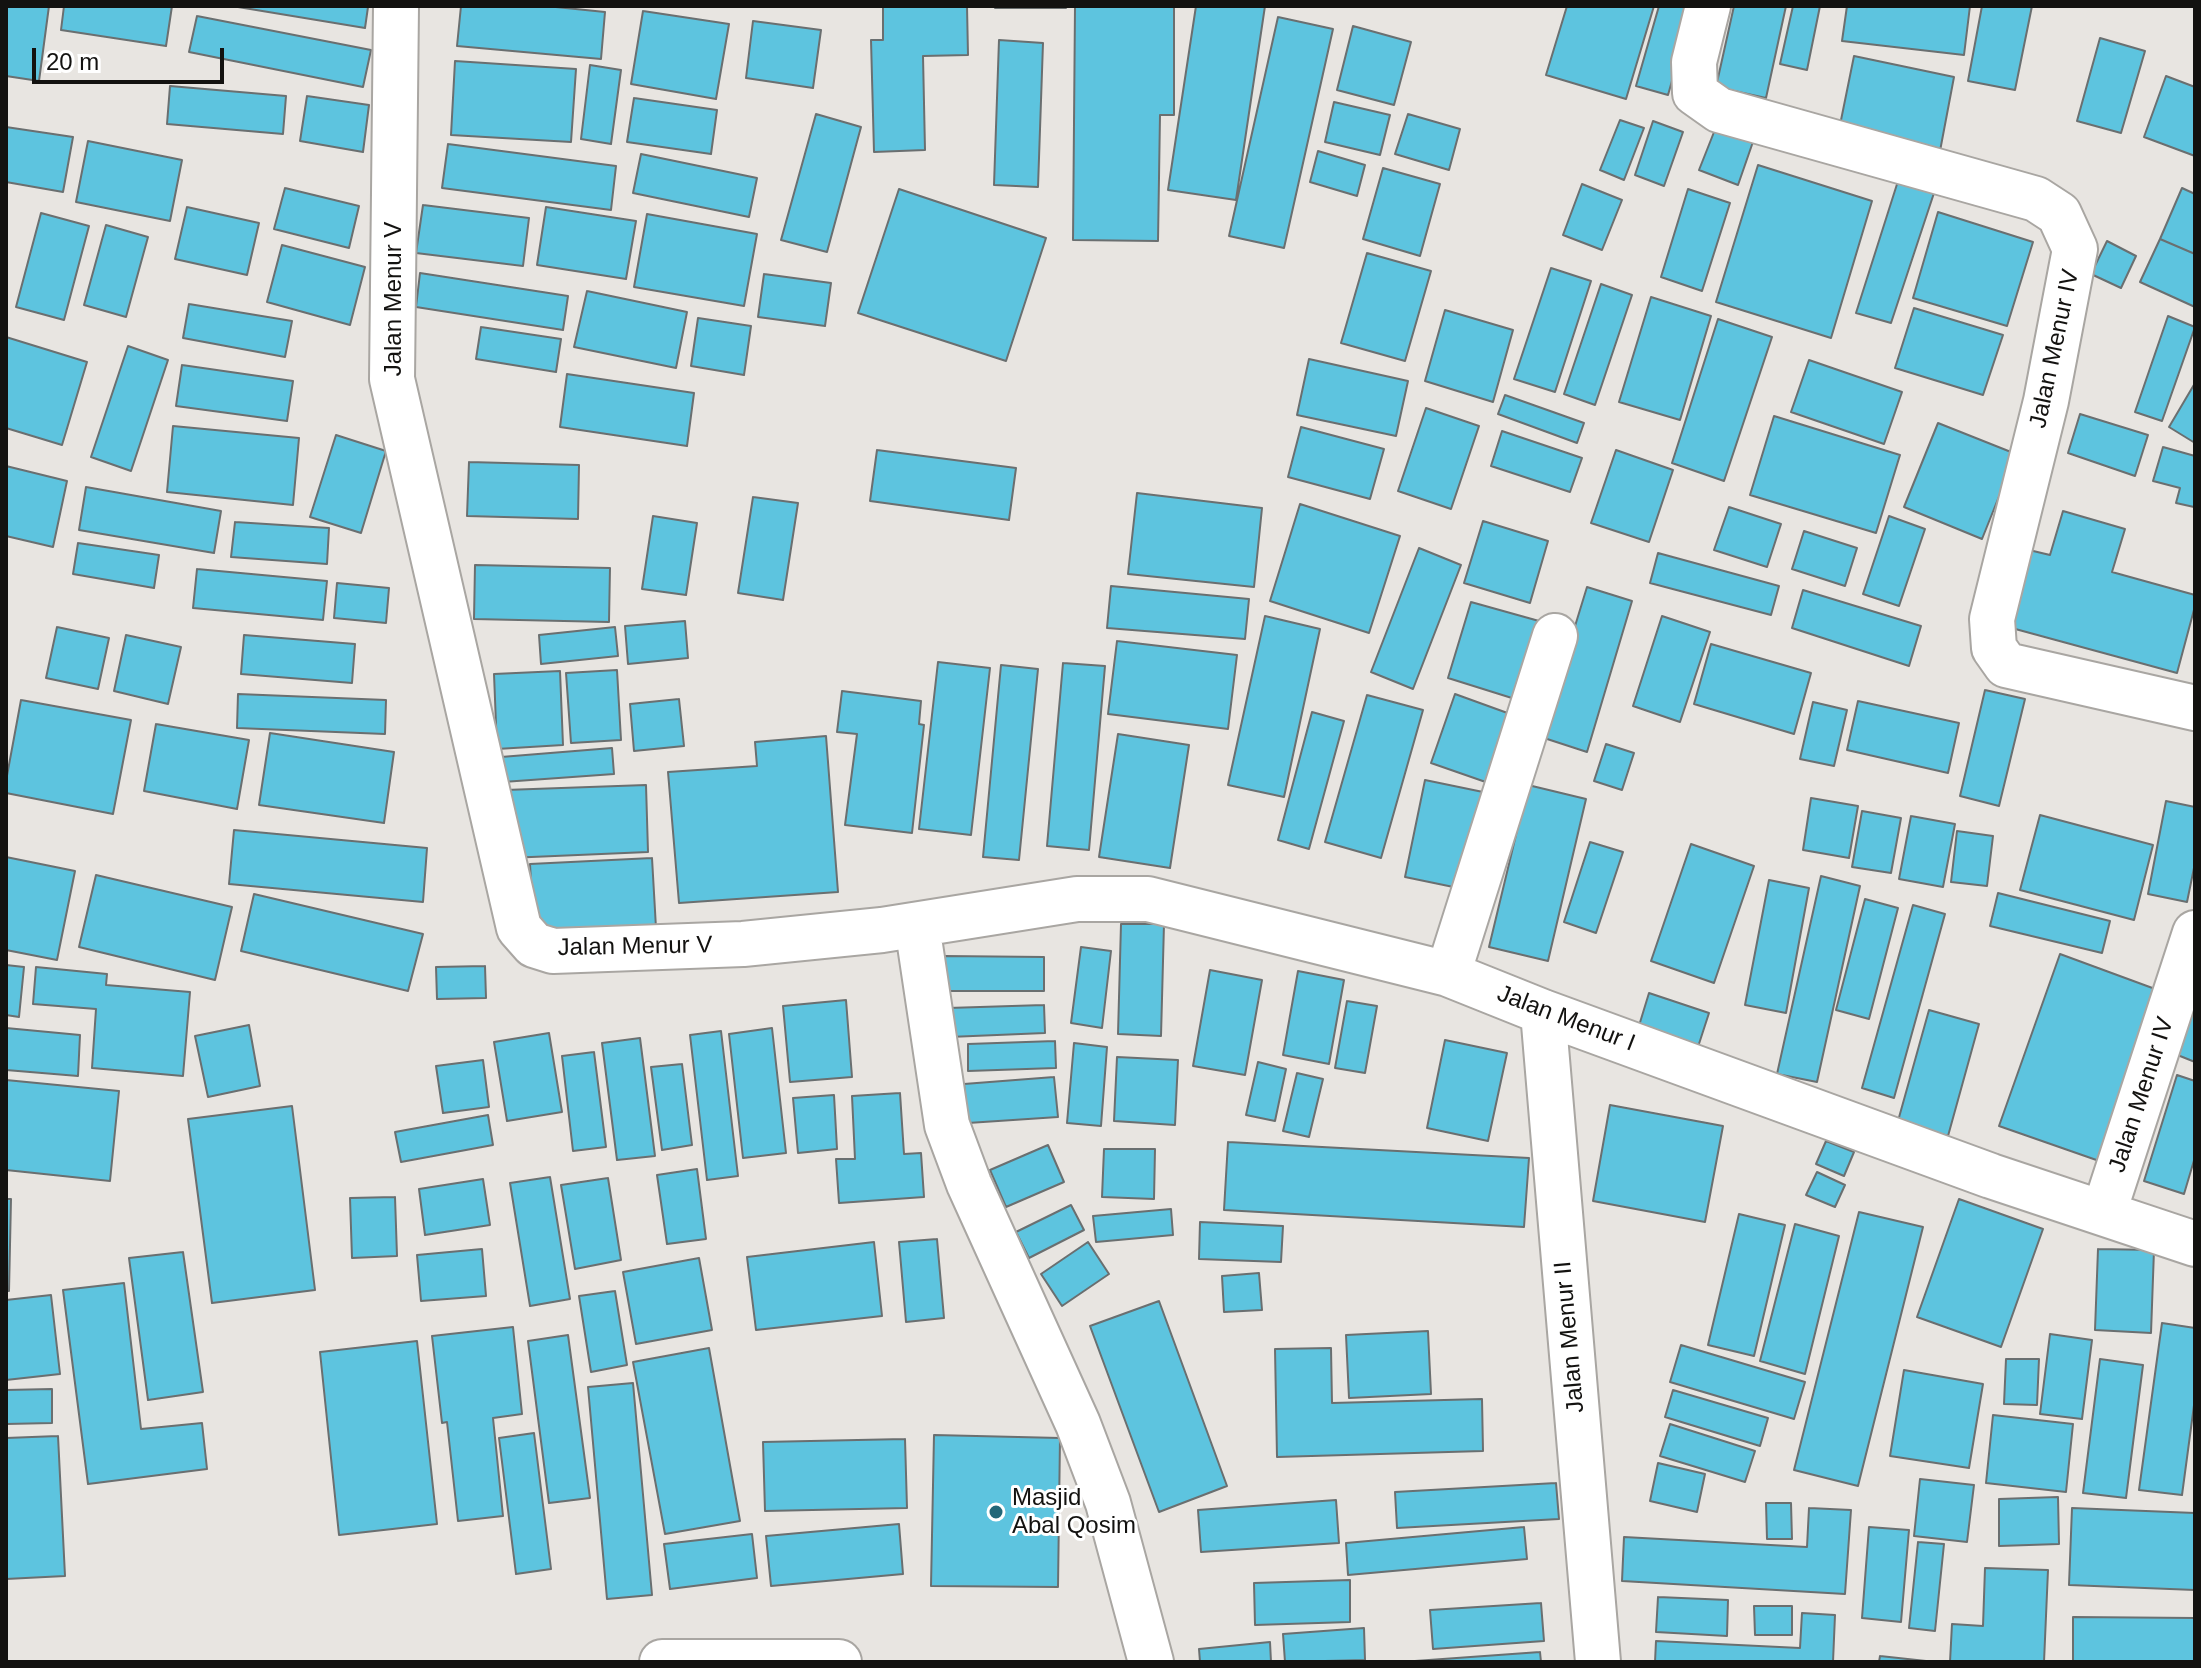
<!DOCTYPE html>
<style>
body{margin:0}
#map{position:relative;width:2201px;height:1668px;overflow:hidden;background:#e8e5e1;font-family:Arial,sans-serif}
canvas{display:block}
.frame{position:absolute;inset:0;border:8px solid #131210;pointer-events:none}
.scale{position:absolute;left:32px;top:48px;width:192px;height:36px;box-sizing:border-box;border:4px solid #131210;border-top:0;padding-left:10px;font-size:24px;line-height:28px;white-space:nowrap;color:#131210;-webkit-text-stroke:6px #fff;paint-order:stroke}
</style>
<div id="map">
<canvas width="2201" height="1668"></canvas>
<div class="frame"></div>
<div class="scale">20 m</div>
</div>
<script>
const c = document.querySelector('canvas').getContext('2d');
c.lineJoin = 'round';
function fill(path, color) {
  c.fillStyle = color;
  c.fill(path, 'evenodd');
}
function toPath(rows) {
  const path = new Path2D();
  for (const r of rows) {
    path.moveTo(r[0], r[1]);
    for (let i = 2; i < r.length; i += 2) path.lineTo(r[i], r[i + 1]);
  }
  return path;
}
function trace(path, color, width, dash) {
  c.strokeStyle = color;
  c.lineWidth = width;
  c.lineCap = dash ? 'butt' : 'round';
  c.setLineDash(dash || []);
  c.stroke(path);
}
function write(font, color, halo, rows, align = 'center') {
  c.font = font + ' Arial,sans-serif';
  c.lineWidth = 6;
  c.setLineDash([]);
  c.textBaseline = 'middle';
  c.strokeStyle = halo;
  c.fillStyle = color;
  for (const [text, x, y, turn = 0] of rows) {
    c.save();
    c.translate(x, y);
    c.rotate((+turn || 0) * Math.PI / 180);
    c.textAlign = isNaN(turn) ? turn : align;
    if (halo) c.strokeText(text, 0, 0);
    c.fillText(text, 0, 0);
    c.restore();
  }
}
const building = toPath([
 [6,6,49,6,39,81,6,76,6,6],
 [64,6,172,6,166,46,61,30,64,6],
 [232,6,363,6,368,7,365,28,232,6],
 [461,6,546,6,605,12,601,59,457,46,461,6],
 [883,6,967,6,968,55,923,56,925,150,874,152,871,40,883,40,883,6],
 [995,6,1066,6,1066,8,995,8,995,6],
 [1075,6,1174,6,1174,115,1160,115,1158,241,1073,240,1075,6],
 [1196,6,1265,6,1236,200,1168,190,1196,6],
 [1567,6,1654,6,1626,99,1546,75,1567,6],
 [1659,6,1693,6,1668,95,1636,86,1659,6],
 [1734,6,1786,6,1766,98,1716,87,1734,6],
 [1793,6,1820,6,1807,70,1780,64,1793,6],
 [1847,6,1970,6,1964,55,1842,41,1847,6],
 [1982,6,2032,6,2015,90,1968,81,1982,6],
 [643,11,729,24,716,99,631,84,643,11],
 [197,16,371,50,363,87,189,52,197,16],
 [1278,17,1333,29,1284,248,1229,236,1278,17],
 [753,21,821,30,813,88,746,78,753,21],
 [1353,26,1411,42,1394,105,1337,90,1353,26],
 [2100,38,2145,51,2121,133,2077,121,2100,38],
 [999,40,1043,43,1038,187,994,185,999,40],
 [1854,56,1954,77,1940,151,1839,130,1854,56],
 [455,61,576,69,571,142,451,135,455,61],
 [590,65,621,70,611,144,581,139,590,65],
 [2166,76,2195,87,2195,156,2144,137,2166,76],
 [170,86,286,96,283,134,167,124,170,86],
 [307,96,369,105,363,152,300,141,307,96],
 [634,98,717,110,711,154,627,142,634,98],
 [1334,102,1390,115,1380,155,1325,142,1334,102],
 [816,114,861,127,827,252,781,240,816,114],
 [1408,114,1460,129,1449,170,1395,154,1408,114],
 [1620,120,1644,128,1624,180,1600,170,1620,120],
 [1653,121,1683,132,1664,186,1635,175,1653,121],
 [1718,122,1755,136,1738,185,1699,170,1718,122],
 [6,127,73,137,63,192,6,182,6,127],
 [88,141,182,160,170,221,76,202,88,141],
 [448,144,616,166,611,210,442,188,448,144],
 [1318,151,1365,165,1357,196,1310,182,1318,151],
 [641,154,757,178,749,217,633,193,641,154],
 [1758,165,1872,201,1831,338,1716,302,1758,165],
 [1383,168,1440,184,1420,256,1363,239,1383,168],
 [1898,181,1934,193,1891,323,1856,313,1898,181],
 [1582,184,1622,200,1602,250,1563,235,1582,184],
 [285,188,359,206,349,248,274,229,285,188],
 [2182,188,2195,194,2195,254,2160,239,2182,188],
 [899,189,1046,238,1006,361,858,313,899,189],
 [1688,189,1730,203,1702,291,1661,277,1688,189],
 [423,205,529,218,523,266,416,253,423,205],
 [187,207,259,223,247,275,175,259,187,207],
 [546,207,636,221,626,279,537,265,546,207],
 [1938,212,2033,242,2007,326,1913,298,1938,212],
 [41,213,89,226,64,320,16,307,41,213],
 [647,214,757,234,744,306,634,287,647,214],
 [106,225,148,237,126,317,84,305,106,225],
 [2160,239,2195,254,2195,307,2140,282,2160,239],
 [2107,241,2136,256,2121,288,2091,274,2107,241],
 [282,245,365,267,350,325,267,302,282,245],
 [1367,253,1431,271,1405,361,1341,343,1367,253],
 [1551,268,1591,281,1555,392,1514,379,1551,268],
 [420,273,568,296,563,330,416,307,420,273],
 [764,274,831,283,825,326,758,317,764,274],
 [1601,284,1632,295,1595,405,1564,394,1601,284],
 [587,291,687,312,676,368,574,347,587,291],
 [1651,297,1711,316,1680,420,1619,402,1651,297],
 [189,304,292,321,285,357,183,338,189,304],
 [1914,308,2003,335,1983,395,1895,368,1914,308],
 [1445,310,1513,330,1493,402,1425,381,1445,310],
 [2168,316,2195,327,2162,421,2135,412,2168,316],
 [698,318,751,326,744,375,691,366,698,318],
 [1718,319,1772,337,1724,481,1672,463,1718,319],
 [481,327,561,339,556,372,476,359,481,327],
 [6,337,87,362,62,445,6,428,6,337],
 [128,346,168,360,131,471,91,457,128,346],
 [1309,359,1408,381,1396,436,1297,415,1309,359],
 [1809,360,1902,392,1884,444,1791,412,1809,360],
 [182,365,293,381,287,421,176,406,182,365],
 [567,374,694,393,687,446,560,427,567,374],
 [2195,383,2195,443,2169,427,2195,383],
 [1505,395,1584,423,1577,443,1498,414,1505,395],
 [1426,408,1479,426,1451,509,1398,491,1426,408],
 [2080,414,2148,435,2135,476,2068,453,2080,414],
 [1774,416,1900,455,1876,533,1750,495,1774,416],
 [1938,423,2016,454,1982,539,1904,507,1938,423],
 [173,426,299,438,293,505,167,492,173,426],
 [1301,427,1384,449,1370,499,1288,477,1301,427],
 [1502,431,1582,458,1570,492,1491,466,1502,431],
 [336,435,386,451,361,533,310,517,336,435],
 [2163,447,2195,456,2194,507,2176,503,2180,488,2153,481,2163,447],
 [877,450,1016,468,1009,520,870,501,877,450],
 [1616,450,1673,470,1649,542,1591,523,1616,450],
 [469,462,579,465,578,519,467,516,469,462],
 [6,466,67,481,53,547,6,536,6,466],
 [86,487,221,511,214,553,79,530,86,487],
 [1137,493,1262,508,1254,587,1128,574,1137,493],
 [753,497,798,503,783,600,738,593,753,497],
 [1300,504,1400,536,1369,633,1270,601,1300,504],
 [1729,507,1781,524,1767,567,1714,550,1729,507],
 [2063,511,2125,529,2112,572,2195,595,2195,606,2177,673,2008,627,2029,550,2050,555,2063,511],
 [653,516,697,523,686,595,642,589,653,516],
 [1889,516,1925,529,1899,606,1863,594,1889,516],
 [1483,521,1548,541,1530,603,1464,583,1483,521],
 [235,522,329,528,327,564,231,557,235,522],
 [1804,531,1857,548,1845,586,1792,569,1804,531],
 [78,543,159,555,154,588,73,574,78,543],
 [1419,548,1461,565,1413,689,1371,672,1419,548],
 [1658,553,1779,586,1771,615,1650,583,1658,553],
 [475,565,610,568,609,622,474,619,475,565],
 [197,569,327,581,323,620,193,608,197,569],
 [337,583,389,588,386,623,334,618,337,583],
 [1111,586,1249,599,1245,639,1107,628,1111,586],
 [1587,587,1632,601,1587,752,1541,737,1587,587],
 [1803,590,1921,626,1909,666,1792,628,1803,590],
 [1471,602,1539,621,1515,699,1448,678,1471,602],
 [1265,616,1320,629,1284,797,1228,785,1265,616],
 [1662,616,1710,632,1680,722,1633,706,1662,616],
 [685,621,688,658,628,664,625,626,685,621],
 [57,627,109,638,98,689,46,678,57,627],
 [615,627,618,656,541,664,539,635,615,627],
 [126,635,181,647,168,704,114,691,126,635],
 [244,635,355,644,352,683,241,674,244,635],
 [1117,641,1237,655,1228,729,1108,714,1117,641],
 [1711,644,1811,673,1794,734,1694,704,1711,644],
 [938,662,990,668,971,835,919,829,938,662],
 [1063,663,1105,666,1089,850,1047,846,1063,663],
 [1001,665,1038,669,1019,860,983,857,1001,665],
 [617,670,621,740,571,743,566,673,617,670],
 [560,671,563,745,497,749,494,674,560,671],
 [1985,690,2025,699,1999,806,1960,796,1985,690],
 [842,691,921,701,919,724,924,725,912,833,845,825,857,734,837,732,842,691],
 [238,694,386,700,385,734,237,728,238,694],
 [1455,694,1524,719,1500,787,1431,763,1455,694],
 [1367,695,1423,710,1381,858,1325,842,1367,695],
 [679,699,684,746,634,751,630,704,679,699],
 [21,700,131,720,113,814,6,793,6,781,21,700],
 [1858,701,1959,723,1948,773,1847,750,1858,701],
 [1813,702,1847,710,1834,766,1800,759,1813,702],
 [1312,712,1344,721,1309,849,1278,840,1312,712],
 [156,724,249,740,237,809,144,791,156,724],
 [270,733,394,752,384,823,259,805,270,733],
 [1118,734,1189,745,1170,868,1099,857,1118,734],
 [826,736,838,892,679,903,668,772,757,766,755,742,826,736],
 [1606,744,1634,753,1622,790,1594,781,1606,744],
 [612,748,614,774,503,782,501,757,612,748],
 [1425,780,1483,792,1463,889,1405,877,1425,780],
 [646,785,648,852,508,858,505,790,646,785],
 [1528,785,1586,799,1548,961,1489,947,1528,785],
 [1811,798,1858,806,1849,858,1803,850,1811,798],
 [2166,801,2195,807,2195,863,2187,902,2148,894,2166,801],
 [1862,811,1901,818,1891,873,1852,867,1862,811],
 [2040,815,2153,845,2134,920,2020,890,2040,815],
 [1911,816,1955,824,1943,887,1899,879,1911,816],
 [234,830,427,848,423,902,229,884,234,830],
 [1957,831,1993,836,1987,886,1951,882,1957,831],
 [1590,842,1623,852,1596,933,1564,922,1590,842],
 [1691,844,1754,866,1714,983,1651,961,1691,844],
 [6,857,75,871,57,960,6,950,6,857],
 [652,858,656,928,534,935,530,864,652,858],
 [96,875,232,907,215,980,79,947,96,875],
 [1821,876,1860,886,1817,1082,1777,1074,1821,876],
 [1769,880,1809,888,1786,1013,1745,1005,1769,880],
 [1998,893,2110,921,2102,953,1990,926,1998,893],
 [254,894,423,934,408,991,241,951,254,894],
 [1865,899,1898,908,1869,1019,1836,1010,1865,899],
 [1913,905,1945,914,1894,1098,1862,1088,1913,905],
 [1121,924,1164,924,1161,1036,1118,1034,1121,924],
 [1081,947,1111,951,1102,1028,1071,1023,1081,947],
 [2060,954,2166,993,2105,1163,1999,1126,2060,954],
 [944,956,1044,957,1044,991,944,991,944,956],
 [6,965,24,967,19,1017,6,1015,6,965],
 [485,966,486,998,437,999,436,967,485,966],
 [36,967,107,974,106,985,190,992,183,1076,92,1068,96,1009,33,1004,36,967],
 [1210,970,1262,980,1245,1075,1193,1066,1210,970],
 [1298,971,1344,980,1329,1064,1283,1055,1298,971],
 [1649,993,1709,1013,1697,1050,1638,1029,1649,993],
 [846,1000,852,1077,790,1082,783,1006,846,1000],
 [1347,1001,1377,1006,1365,1073,1335,1068,1347,1001],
 [2195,1004,2195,1062,2175,1054,2195,1004],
 [1044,1005,1045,1033,949,1037,948,1008,1044,1005],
 [1929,1010,1979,1024,1948,1136,1898,1121,1929,1010],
 [249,1025,260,1086,208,1097,195,1036,249,1025],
 [6,1028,80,1035,78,1076,6,1070,6,1028],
 [772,1028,786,1153,743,1158,729,1034,772,1028],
 [721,1031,738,1176,707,1180,690,1035,721,1031],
 [549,1033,562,1112,507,1121,494,1042,549,1033],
 [640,1038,655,1156,617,1160,602,1043,640,1038],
 [1445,1040,1507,1053,1488,1141,1427,1128,1445,1040],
 [1055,1041,1056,1068,968,1071,968,1044,1055,1041],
 [1074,1043,1107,1047,1101,1126,1067,1123,1074,1043],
 [594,1052,606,1147,573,1151,562,1056,594,1052],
 [1117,1057,1178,1060,1175,1125,1114,1121,1117,1057],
 [483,1060,489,1107,443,1113,436,1066,483,1060],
 [1258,1062,1286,1069,1275,1121,1246,1115,1258,1062],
 [682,1064,692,1145,662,1150,651,1067,682,1064],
 [1297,1073,1323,1079,1309,1137,1283,1131,1297,1073],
 [2177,1075,2195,1081,2195,1157,2184,1194,2144,1181,2177,1075],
 [1054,1077,1058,1117,968,1123,964,1084,1054,1077],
 [6,1080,119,1091,110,1181,6,1170,6,1080],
 [900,1093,904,1154,921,1153,924,1197,839,1203,836,1159,855,1159,852,1096,900,1093],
 [834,1095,837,1149,798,1153,793,1098,834,1095],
 [1610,1105,1723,1126,1705,1222,1593,1201,1610,1105],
 [292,1106,315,1290,212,1303,188,1119,292,1106],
 [488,1115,493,1145,401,1162,395,1132,488,1115],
 [1826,1141,1854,1152,1844,1176,1816,1164,1826,1141],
 [1228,1142,1529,1158,1524,1227,1224,1210,1228,1142],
 [1048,1145,1064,1182,1006,1207,990,1170,1048,1145],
 [1104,1149,1155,1149,1154,1199,1102,1197,1104,1149],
 [697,1169,706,1239,667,1244,657,1175,697,1169],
 [1817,1172,1845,1185,1835,1207,1806,1195,1817,1172],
 [550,1177,570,1299,530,1306,510,1183,550,1177],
 [608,1178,621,1260,575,1269,561,1185,608,1178],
 [483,1179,490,1225,425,1235,419,1189,483,1179],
 [395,1197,397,1256,352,1258,350,1198,395,1197],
 [6,1199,11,1199,9,1291,6,1291,6,1199],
 [1959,1199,2043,1229,2001,1347,1917,1317,1959,1199],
 [1071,1205,1084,1230,1029,1258,1016,1232,1071,1205],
 [1171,1209,1173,1235,1096,1242,1093,1216,1171,1209],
 [1859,1212,1923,1227,1858,1486,1794,1470,1859,1212],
 [1739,1214,1785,1225,1754,1356,1708,1345,1739,1214],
 [1200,1222,1283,1226,1281,1262,1199,1259,1200,1222],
 [1795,1224,1839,1236,1805,1374,1760,1361,1795,1224],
 [937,1239,944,1318,906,1322,899,1242,937,1239],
 [874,1242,882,1316,756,1330,747,1257,874,1242],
 [1088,1242,1109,1274,1062,1306,1041,1274,1088,1242],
 [482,1249,486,1296,421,1301,417,1255,482,1249],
 [2098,1249,2154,1250,2151,1333,2095,1330,2098,1249],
 [183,1252,203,1392,148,1400,129,1258,183,1252],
 [699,1258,712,1330,636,1344,623,1272,699,1258],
 [1259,1273,1262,1310,1224,1312,1222,1276,1259,1273],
 [124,1283,141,1429,202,1423,207,1469,88,1484,63,1290,124,1283],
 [615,1291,627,1365,591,1372,579,1296,615,1291],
 [51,1295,60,1374,6,1380,6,1300,51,1295],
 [1159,1301,1227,1486,1159,1512,1090,1326,1159,1301],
 [2162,1323,2195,1328,2195,1398,2182,1495,2139,1490,2162,1323],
 [513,1327,522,1414,493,1418,503,1516,458,1521,447,1422,442,1423,432,1336,513,1327],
 [1428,1331,1431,1394,1349,1398,1346,1335,1428,1331],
 [2050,1334,2092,1340,2082,1419,2040,1414,2050,1334],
 [568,1335,590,1498,549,1503,528,1341,568,1335],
 [417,1341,437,1524,339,1535,320,1352,417,1341],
 [1681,1345,1805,1382,1794,1419,1670,1382,1681,1345],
 [709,1348,740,1521,665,1534,633,1362,709,1348],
 [1331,1348,1332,1403,1482,1399,1483,1451,1277,1457,1275,1349,1331,1348],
 [2006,1359,2039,1359,2037,1405,2004,1404,2006,1359],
 [2100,1359,2143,1365,2126,1498,2083,1493,2100,1359],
 [1904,1370,1983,1384,1969,1468,1890,1456,1904,1370],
 [633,1383,652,1595,607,1599,588,1387,633,1383],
 [52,1389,52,1423,6,1424,6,1390,52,1389],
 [1673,1390,1768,1418,1760,1446,1665,1417,1673,1390],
 [1993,1415,2073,1424,2066,1492,1986,1483,1993,1415],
 [1670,1424,1755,1451,1745,1482,1660,1456,1670,1424],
 [534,1433,551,1569,516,1574,499,1438,534,1433],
 [934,1435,1060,1438,1058,1587,931,1586,934,1435],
 [58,1436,65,1576,6,1579,6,1438,58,1436],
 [905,1439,907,1508,765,1511,763,1442,905,1439],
 [1658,1463,1705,1474,1697,1512,1650,1501,1658,1463],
 [1920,1479,1974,1485,1967,1542,1914,1536,1920,1479],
 [1556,1483,1559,1519,1397,1528,1395,1492,1556,1483],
 [2058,1497,2059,1544,1999,1546,1999,1499,2058,1497],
 [1336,1500,1339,1543,1201,1552,1198,1510,1336,1500],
 [1766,1503,1791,1503,1792,1539,1767,1539,1766,1503],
 [1809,1508,1851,1510,1845,1594,1622,1581,1624,1537,1807,1547,1809,1508],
 [2072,1508,2195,1513,2195,1590,2069,1585,2072,1508],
 [899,1524,903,1574,771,1586,766,1536,899,1524],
 [1524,1527,1527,1559,1348,1575,1346,1543,1524,1527],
 [1869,1527,1909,1530,1901,1622,1862,1618,1869,1527],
 [752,1534,757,1578,670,1589,664,1544,752,1534],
 [1918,1542,1944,1544,1935,1631,1909,1628,1918,1542],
 [1985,1568,2048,1570,2044,1662,1950,1662,1952,1624,1983,1626,1985,1568],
 [1350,1580,1350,1622,1255,1625,1254,1583,1350,1580],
 [1658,1597,1728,1600,1727,1636,1656,1632,1658,1597],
 [1541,1603,1544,1641,1433,1649,1430,1610,1541,1603],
 [1754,1606,1792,1606,1792,1635,1755,1635,1754,1606],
 [1802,1613,1835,1615,1833,1662,1655,1662,1656,1641,1800,1648,1802,1613],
 [2073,1617,2195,1618,2195,1662,2073,1662,2073,1617],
 [1364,1628,1365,1660,1285,1662,1283,1634,1364,1628],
 [1270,1642,1271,1662,1200,1662,1199,1649,1270,1642],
 [1540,1652,1541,1662,1401,1662,1540,1652],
 [1880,1656,1926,1661,1926,1662,1879,1662,1880,1656]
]);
fill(building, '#5dc4df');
trace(building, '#6a6f70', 2);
const minor = toPath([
 [396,6,392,379,519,928,534,945,553,951,743,944,882,930,1077,899,1148,899,1448,974,1543,1012,1991,1176,2195,1244],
 [1708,6,1694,62,1695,93,1719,110,2036,199,2059,214,2075,249,2046,401,1992,619,1994,648,2006,665,2195,708],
 [917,925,947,1125,969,1184,1078,1424,1108,1503,1151,1662],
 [1448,974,1555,636],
 [1543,1012,1598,1662],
 [2104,1212,2195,933],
 [662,1662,839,1662]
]);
trace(minor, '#a9a6a2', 48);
trace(minor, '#fff', 44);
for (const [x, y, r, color] of [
 [996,1512,8,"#226778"]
]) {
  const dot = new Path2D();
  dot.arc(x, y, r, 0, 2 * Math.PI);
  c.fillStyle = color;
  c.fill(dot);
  trace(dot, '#fff', 3);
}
write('24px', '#131210', '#fff', [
 ["Jalan Menur V",394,299,-90],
 ["Jalan Menur IV",2055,349,-78],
 ["Jalan Menur V",635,947,-1],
 ["Jalan Menur I",1566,1019,21],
 ["Jalan Menur IV",2142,1095,-72],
 ["Jalan Menur II",1570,1337,-95]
]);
write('24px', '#131210', '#fff', [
 ["Masjid",1012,1498],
 ["Abal Qosim",1012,1526]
], 'left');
</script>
